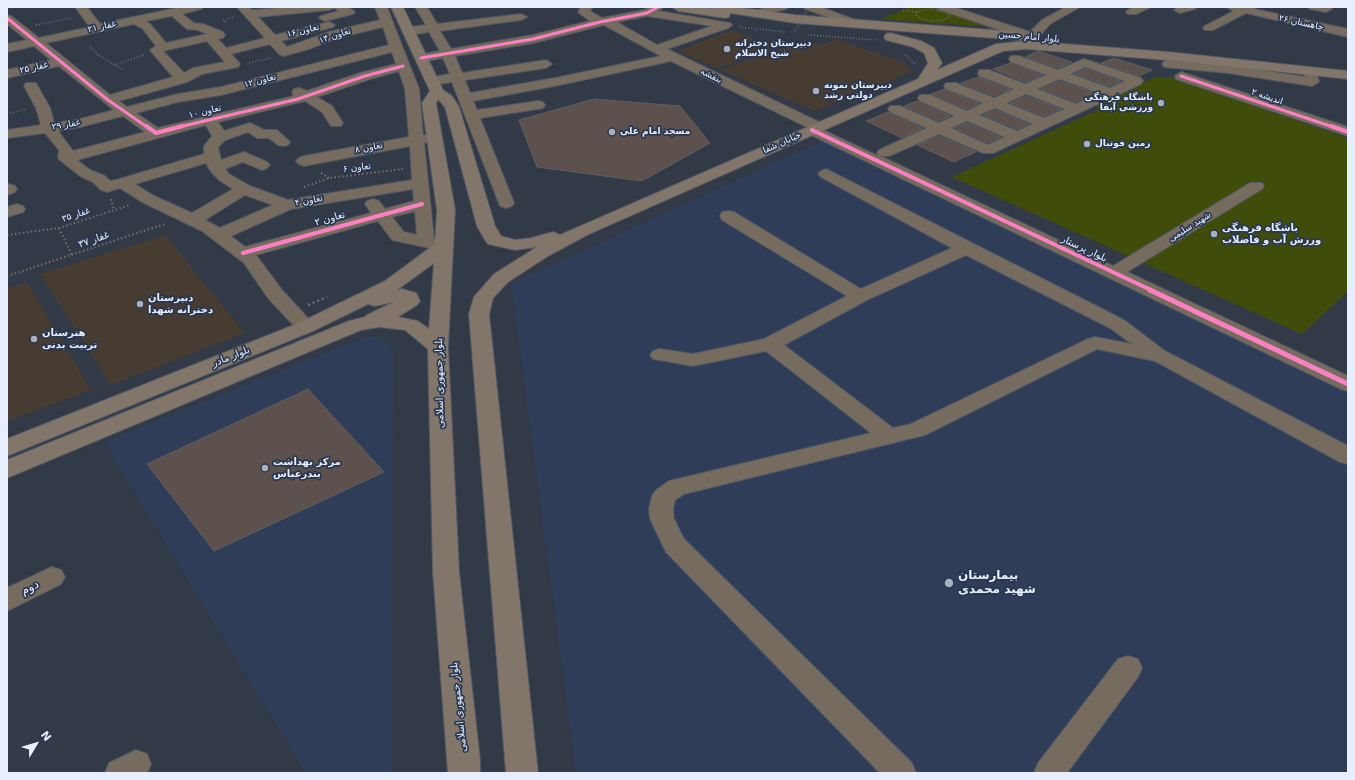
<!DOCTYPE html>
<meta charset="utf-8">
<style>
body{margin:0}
#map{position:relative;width:1355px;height:780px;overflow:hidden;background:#323a47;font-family:"DejaVu Sans",sans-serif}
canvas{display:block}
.frame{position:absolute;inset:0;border:8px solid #e7efff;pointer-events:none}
.north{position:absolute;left:16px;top:724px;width:40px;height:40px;-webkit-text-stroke:3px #2a374f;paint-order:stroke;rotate:52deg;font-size:11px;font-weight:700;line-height:16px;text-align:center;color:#e7efff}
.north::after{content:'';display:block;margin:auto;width:14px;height:18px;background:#e7efff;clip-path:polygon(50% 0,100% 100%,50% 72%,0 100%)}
</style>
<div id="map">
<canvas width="1355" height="780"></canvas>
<div class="frame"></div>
<div class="north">N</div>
</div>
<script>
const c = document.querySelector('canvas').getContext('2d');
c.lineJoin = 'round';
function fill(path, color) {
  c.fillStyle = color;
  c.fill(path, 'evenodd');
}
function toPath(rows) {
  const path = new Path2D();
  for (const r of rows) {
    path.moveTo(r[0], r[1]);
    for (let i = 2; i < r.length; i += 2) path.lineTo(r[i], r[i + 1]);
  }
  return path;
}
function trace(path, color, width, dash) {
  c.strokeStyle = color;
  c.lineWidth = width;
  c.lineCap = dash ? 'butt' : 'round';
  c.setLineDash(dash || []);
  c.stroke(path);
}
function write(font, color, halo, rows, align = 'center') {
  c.font = font + ' "DejaVu Sans",Cairo,sans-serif';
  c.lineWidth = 3.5;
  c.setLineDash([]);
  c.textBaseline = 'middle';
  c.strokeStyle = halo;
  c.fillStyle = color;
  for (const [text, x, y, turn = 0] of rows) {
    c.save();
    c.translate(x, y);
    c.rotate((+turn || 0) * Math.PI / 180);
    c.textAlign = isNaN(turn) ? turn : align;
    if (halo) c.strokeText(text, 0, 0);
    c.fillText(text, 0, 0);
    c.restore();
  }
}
fill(toPath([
 [826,139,1348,392,1348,773,576,773,511,284],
 [366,337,381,338,393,353,392,773,306,773,104,442]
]), '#2f3d59');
fill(toPath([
 [732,30,777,47,718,68,677,51],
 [836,39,905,63,914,71,815,111,720,70,806,40,821,45],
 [165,235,245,333,111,385,40,274],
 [27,282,91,390,7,421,7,288]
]), '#473c31');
fill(toPath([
 [911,7,934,7,990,27,881,19],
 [1158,76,1166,79,1170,77,1348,138,1348,291,1302,334,952,177,1100,109,1094,106]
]), '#404d0a');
const building = toPath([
 [1038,51,1041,52,1072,62,1058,68,1025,57,1038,51],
 [1114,58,1152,70,1139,76,1101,63,1114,58],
 [1010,63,1043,75,1025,82,993,69,1010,63],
 [1085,69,1121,81,1110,86,1074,74,1085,69],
 [978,77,1010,89,994,96,961,83,978,77],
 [1059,81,1095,93,1076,102,1041,89,1059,81],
 [944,89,945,90,979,103,967,109,931,94,944,89],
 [1026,96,1061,109,1044,116,1010,103,1026,96],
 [594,99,680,106,710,143,642,181,537,167,519,120,594,99],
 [918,101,919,102,951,116,939,121,904,106,918,101],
 [995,110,1029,124,1017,129,983,115,995,110],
 [888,112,889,113,923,128,902,138,866,121,888,112],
 [967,123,1001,137,988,143,955,128,967,123],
 [939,136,976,152,954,162,917,145,939,136],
 [308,389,384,472,214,551,147,464,308,389]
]);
fill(building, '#5c514d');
trace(building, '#5f5e61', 1);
const minor = toPath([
 [75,7,87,7,100,24,181,7,203,7,201,9,182,14,194,23,203,24,223,32,225,35,223,38,218,39,226,48,265,38,237,7,249,7,252,10,291,7,348,7,355,12,353,14,325,21,319,18,321,16,339,11,334,8,329,10,258,17,275,35,329,22,335,25,333,27,281,41,287,47,329,32,380,20,375,7,387,7,419,89,423,135,434,135,436,138,434,141,424,143,434,239,445,241,448,245,445,249,439,250,392,240,378,221,256,255,282,290,316,327,313,331,306,333,299,331,268,298,244,263,202,231,142,202,120,188,107,192,101,190,93,182,80,176,61,161,58,158,59,150,45,133,7,138,7,130,41,125,36,108,24,86,26,83,36,83,50,108,54,123,80,119,114,110,59,66,7,78,7,70,51,60,34,46,7,52,7,44,27,40,7,24,7,15,11,16,39,38,90,27,75,7],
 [172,16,187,29,198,30,207,34,166,43,150,24,146,21,172,16],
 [134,24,142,28,156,46,150,50,173,77,110,95,46,43,134,24],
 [383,27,389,45,221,87,178,94,127,107,119,101,187,82,202,74,238,67,240,64,231,54,270,44,280,55,284,56,309,49,337,38,383,27],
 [207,41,225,62,193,68,184,73,163,51,207,41],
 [392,52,396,64,360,73,307,91,299,88,294,89,292,92,294,96,158,128,136,113,178,102,221,95,392,52],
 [399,71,405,89,409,137,304,156,299,158,296,161,299,164,304,166,410,146,412,180,288,200,250,186,229,174,225,169,243,162,262,170,267,168,270,165,267,162,244,152,221,160,218,147,225,140,248,132,257,138,269,138,278,145,283,146,288,145,290,142,277,130,264,130,250,123,224,131,218,122,305,101,322,112,331,126,341,126,343,123,332,106,317,97,370,79,399,71],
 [123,116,145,132,73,151,58,131,80,127,123,116],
 [206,125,212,136,204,146,204,154,116,180,110,181,105,176,90,170,77,160,206,125],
 [206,163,210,170,219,180,233,189,192,213,154,196,135,184,206,163],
 [413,189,414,201,385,209,379,201,373,199,367,201,365,204,371,213,245,247,231,236,291,209,413,189],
 [245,195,273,205,220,228,205,220,245,195],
 [415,211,417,235,404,232,392,217,415,211],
 [415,7,427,7,437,24,521,14,527,17,521,20,440,31,451,49,533,35,590,21,578,12,581,7,593,7,590,11,602,18,644,10,650,7,664,7,658,11,730,23,732,25,728,28,667,49,823,124,825,127,823,130,878,156,877,153,879,150,927,128,890,112,888,109,890,106,900,106,939,123,955,116,920,101,918,98,920,95,930,95,967,111,983,103,946,89,944,86,946,83,956,83,994,98,1014,89,979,76,978,73,979,70,989,70,1025,84,1047,75,1011,62,1009,59,1011,56,1019,56,1058,70,1084,59,1141,78,1143,81,1141,84,993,153,983,153,939,134,889,156,880,156,1113,266,1250,183,1262,183,1264,186,1262,189,1127,272,1348,376,1348,391,1341,389,807,133,805,130,807,127,671,61,555,86,473,101,477,110,538,101,543,102,545,105,543,108,538,109,480,118,514,203,512,206,506,208,500,206,452,82,432,85,425,81,427,78,450,74,443,58,421,62,415,58,417,55,440,51,429,32,409,35,403,31,409,27,426,25,415,7],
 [647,16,712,26,657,45,617,22,647,16],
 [604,25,661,56,555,78,470,93,465,80,546,68,552,64,546,60,462,73,455,56,533,43,604,25],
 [1085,67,1125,81,1110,88,1070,74,1085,67],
 [1059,79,1099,93,1076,104,1037,89,1059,79],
 [1026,94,1065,109,1044,118,1006,103,1026,94],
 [995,108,1033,124,1017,131,979,115,995,108],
 [967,121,1005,137,988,145,951,128,967,121],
 [769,7,788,7,786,9,754,17,748,14,750,12,769,7],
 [803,7,820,7,864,23,866,25,860,28,856,27,805,9,803,7],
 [936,7,953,7,1030,32,1042,20,1066,7,1080,7,1050,24,1036,40,1032,41,938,9,936,7],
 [1135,7,1151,7,1136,14,1128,14,1126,12,1128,10,1135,7],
 [1178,7,1197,7,1195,9,1180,13,1174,10,1178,7],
 [1226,7,1256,7,1254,9,1348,29,1348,37,1246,13,1213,30,1205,30,1203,28,1205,26,1234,11,1226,7],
 [1308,7,1330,7,1332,9,1326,12,1310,9,1308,7],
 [1168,60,1228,65,1305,77,1304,71,1310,67,1316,71,1319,82,1312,86,1228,73,1164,67,1162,64,1164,61,1168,60],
 [1181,72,1348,127,1348,136,1176,79,1175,76,1181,72],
 [826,169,1124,320,1165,351,1348,446,1348,464,1340,462,1155,361,1097,349,925,435,684,494,675,500,673,509,674,519,684,539,912,763,916,773,880,773,666,552,650,519,649,509,652,496,656,490,669,481,871,433,766,351,693,366,653,359,650,355,653,351,660,349,693,354,764,339,847,296,722,220,720,216,722,212,728,211,734,212,861,289,952,248,821,177,818,174,821,171,826,169],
 [966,255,1110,328,1132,344,1095,337,1088,339,911,424,893,428,784,345,867,300,966,255],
 [9,184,15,186,17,189,15,192,7,195,7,185,9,184],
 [17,204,23,206,25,209,23,212,7,217,7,207,17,204],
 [52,567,61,570,65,577,61,584,7,611,7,588,52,567],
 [1128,656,1138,659,1142,668,1138,677,1067,773,1034,773,1038,763,1118,659,1128,656],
 [136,750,147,754,151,764,147,773,105,773,109,763,136,750]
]);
const major = toPath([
 [391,7,403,7,443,90,452,96,459,107,495,226,501,236,515,240,531,238,553,232,560,235,918,79,928,63,924,53,913,47,886,40,884,37,886,34,890,33,921,41,934,48,942,63,937,70,996,44,1026,41,1168,52,1348,71,1348,79,1168,60,1026,49,1003,51,589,234,548,256,508,282,493,298,489,314,538,773,506,773,469,314,474,297,494,274,537,247,515,250,488,244,485,240,477,226,445,107,438,99,436,103,455,210,448,347,459,572,480,760,480,773,448,773,433,572,428,349,405,330,379,327,361,330,7,478,7,460,349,321,365,317,367,315,394,302,375,306,368,304,313,331,7,456,7,439,299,323,385,281,435,244,437,210,422,103,430,91,391,7],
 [434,263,429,329,418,321,398,317,417,305,420,301,416,293,402,289,397,290,434,263],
 [672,7,736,7,795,15,1020,32,1026,36,1020,40,795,23,730,13,729,17,725,18,678,11,672,7]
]);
trace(minor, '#515863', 2);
trace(major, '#515863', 2);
trace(toPath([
 [930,9,945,12,950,16,943,20,933,21,922,19,916,15,917,12,930,9],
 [903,10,916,12],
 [225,22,223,20,234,17],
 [36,25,72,18],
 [739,27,785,32],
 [808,35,877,40],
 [90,46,97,54,123,70],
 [905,55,916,65],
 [249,63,271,58],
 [114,65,144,55],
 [7,114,26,109]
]), '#73706e', 1.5, [1, 2]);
trace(toPath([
 [321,173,329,178],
 [304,187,329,178,403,169],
 [111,199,114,210],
 [59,228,72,255],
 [7,235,59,228,130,205],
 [7,276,165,224]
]), '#73706e', 2, [1.5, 2.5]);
trace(toPath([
 [308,305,327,297]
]), '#73706e', 2.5, [2, 3]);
fill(minor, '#766b5f');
fill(major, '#82766a');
trace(toPath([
 [795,31,807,11]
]), '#73706e', 1.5, [1, 2]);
trace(toPath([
 [7,18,108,100,147,127],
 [421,58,533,39,600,22,647,13,658,7],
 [1181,76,1333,127],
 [179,127,298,99,365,76,403,66]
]), '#ff80c0', 3);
trace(toPath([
 [146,126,156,133,183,126],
 [1331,126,1348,132],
 [812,130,1153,291],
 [243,253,422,204]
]), '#ff80c0', 4);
trace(toPath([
 [1150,290,1348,384]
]), '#ff80c0', 5);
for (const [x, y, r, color] of [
 [727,49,4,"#a8b0bf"],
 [816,91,4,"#a8b0bf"],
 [1161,103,4,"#a8b0bf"],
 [612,132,4,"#a8b0bf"],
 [1087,144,4,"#a8b0bf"],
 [1214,234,4,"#a8b0bf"],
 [140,304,4,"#a8b0bf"],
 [34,339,4,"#a8b0bf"],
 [265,468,4,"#a8b0bf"],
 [949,583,5,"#a8b0bf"]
]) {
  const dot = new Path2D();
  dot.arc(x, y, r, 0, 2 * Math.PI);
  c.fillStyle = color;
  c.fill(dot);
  trace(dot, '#2a374f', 1.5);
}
write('9px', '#e7efff', '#2a374f', [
 ["چاهستان ۲۶",1301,23,12],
 ["غفار ۲۱",102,27,-12],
 ["تعاون ۱۶",303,31,-13],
 ["تعاون ۱۴",335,36,-18],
 ["بلوار امام حسین",1029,37,5],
 ["غفار ۲۵",34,68,-12],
 ["بنفشه",711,76,26],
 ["تعاون ۱۲",260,81,-15],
 ["اندیشه ۲",1267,97,19],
 ["تعاون ۱۰",205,112,-14],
 ["غفار ۲۹",66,125,-10],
 ["خیابان شفا",782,143,-24],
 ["تعاون ۸",369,148,-10],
 ["تعاون ۶",357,168,-7],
 ["تعاون ۴",309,201,-10],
 ["غفار ۳۵",76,215,-18],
 ["شهید سلیمی",1190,227,-32]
]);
write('bold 9px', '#e7efff', '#2a374f', [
 ["دبیرستان دخترانه",735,44],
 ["شیخ الاسلام",735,54],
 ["دبیرستان نمونه",824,86],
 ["دولتی رشد",824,96],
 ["باشگاه فرهنگی",1153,98,"right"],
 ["ورزشی آبفا",1153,108,"right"],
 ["مسجد امام علی",620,132],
 ["زمین فوتبال",1095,144]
], 'left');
write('10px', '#e7efff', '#2a374f', [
 ["تعاون ۲",330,219,-16],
 ["غفار ۳۷",94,240,-19],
 ["بلوار پرستار",1084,249,25],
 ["بلوار مادر",231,357,-22],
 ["بلوار جمهوری اسلامی",440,383,-91],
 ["بلوار جمهوری اسلامی",459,707,-96]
]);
write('bold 10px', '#e7efff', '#2a374f', [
 ["باشگاه فرهنگی",1222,228],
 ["ورزش آب و فاضلاب",1222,240],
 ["دبیرستان",148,298],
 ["دخترانه شهدا",148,310],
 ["هنرستان",42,333],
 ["تربیت بدنی",42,345],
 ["مرکز بهداشت",273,462],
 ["بندرعباس",273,474]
], 'left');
write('bold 12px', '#e7efff', '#2a374f', [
 ["بیمارستان",958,576],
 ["شهید محمدی",958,590]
], 'left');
write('12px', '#e7efff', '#2a374f', [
 ["دوم",30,588,-27]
]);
</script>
